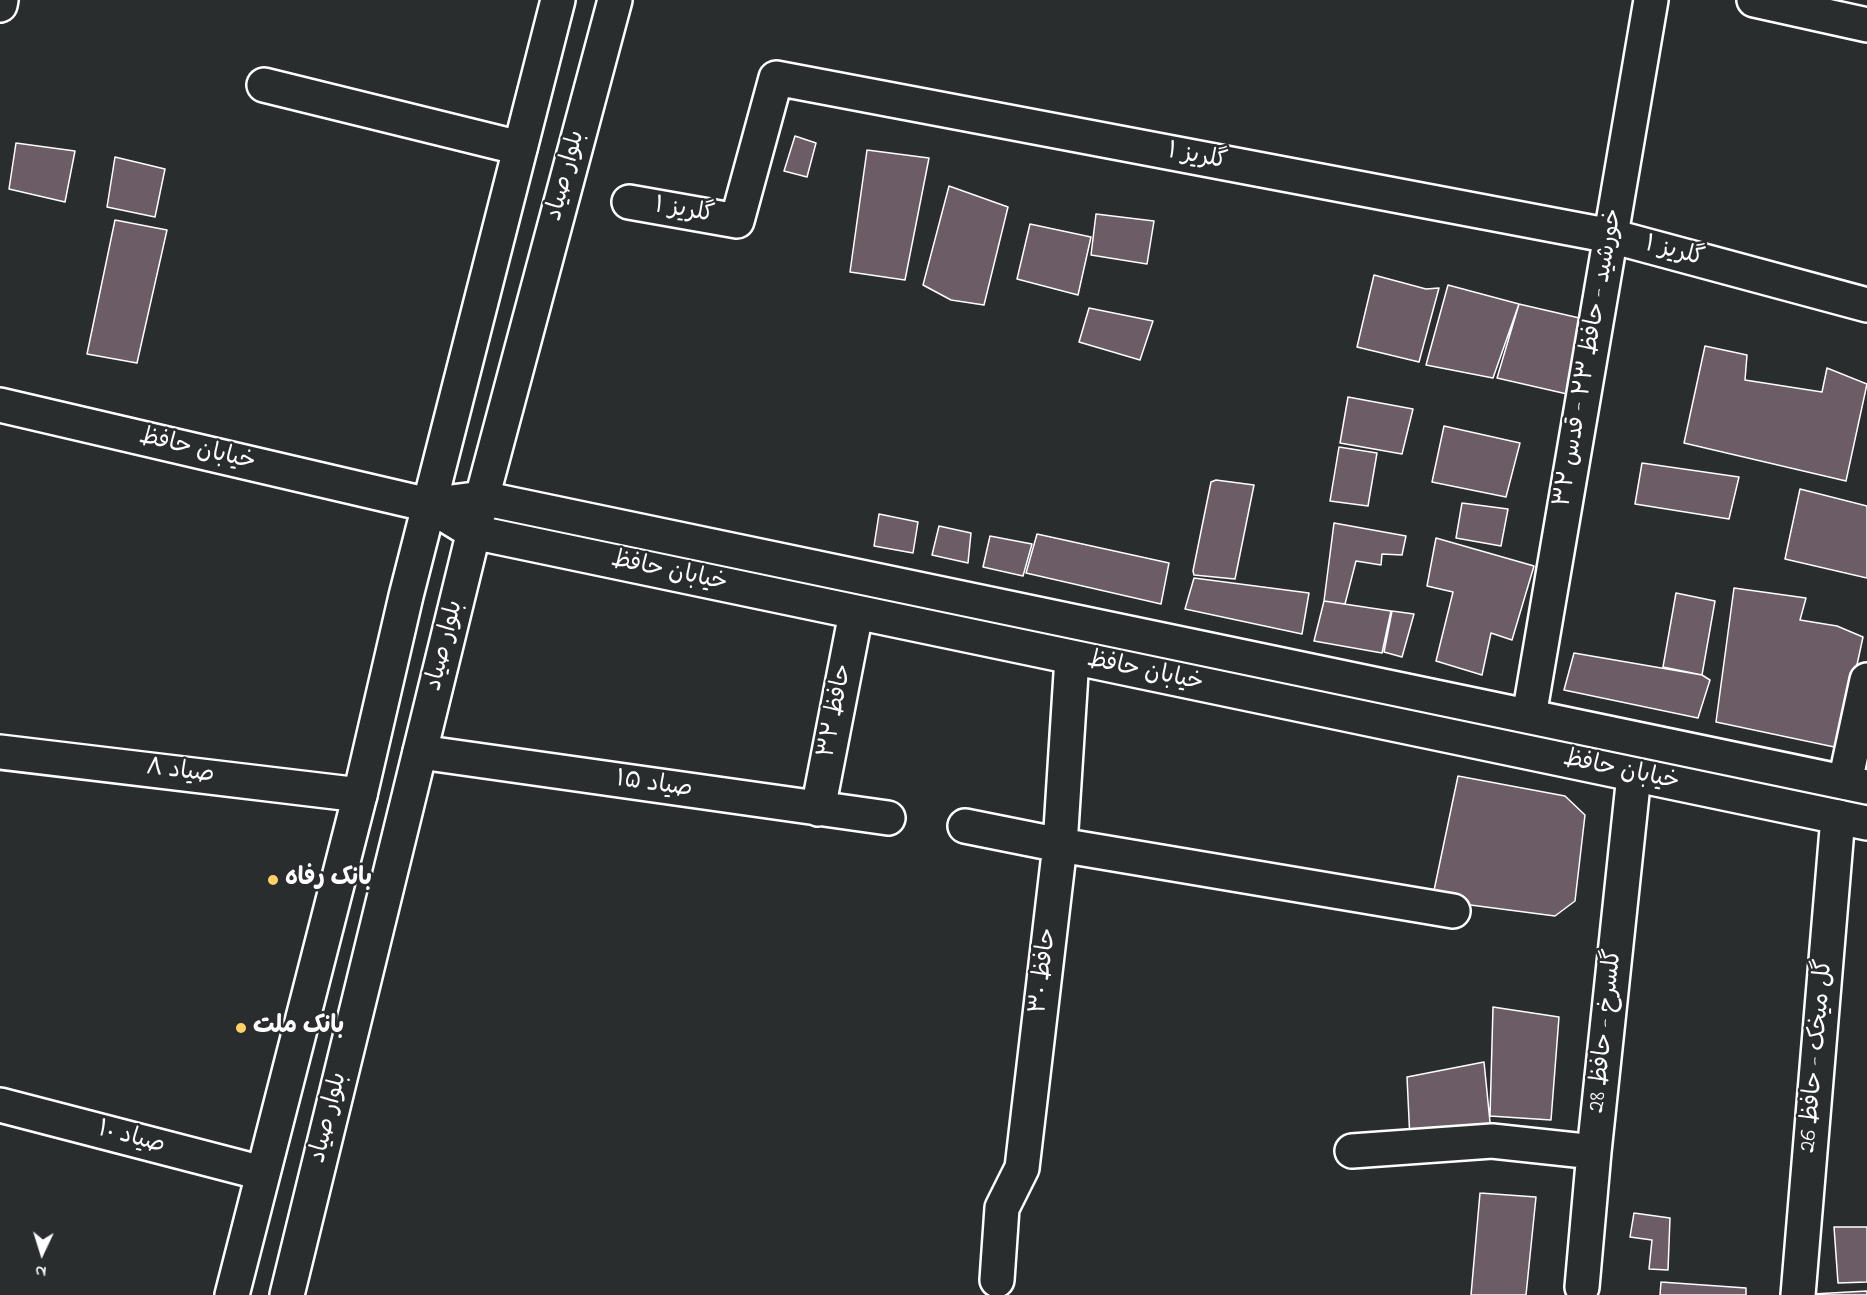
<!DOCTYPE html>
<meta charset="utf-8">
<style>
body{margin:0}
#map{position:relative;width:1867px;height:1295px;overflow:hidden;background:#2a2d2e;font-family:"Indie Flower",sans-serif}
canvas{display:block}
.north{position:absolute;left:12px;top:1223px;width:60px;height:60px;-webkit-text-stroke:4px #2a2d2e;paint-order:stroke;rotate:184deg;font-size:16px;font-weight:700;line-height:24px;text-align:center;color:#fff}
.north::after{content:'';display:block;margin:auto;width:21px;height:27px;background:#fff;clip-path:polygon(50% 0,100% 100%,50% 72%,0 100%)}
</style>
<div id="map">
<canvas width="1867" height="1295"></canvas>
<div class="north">N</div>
</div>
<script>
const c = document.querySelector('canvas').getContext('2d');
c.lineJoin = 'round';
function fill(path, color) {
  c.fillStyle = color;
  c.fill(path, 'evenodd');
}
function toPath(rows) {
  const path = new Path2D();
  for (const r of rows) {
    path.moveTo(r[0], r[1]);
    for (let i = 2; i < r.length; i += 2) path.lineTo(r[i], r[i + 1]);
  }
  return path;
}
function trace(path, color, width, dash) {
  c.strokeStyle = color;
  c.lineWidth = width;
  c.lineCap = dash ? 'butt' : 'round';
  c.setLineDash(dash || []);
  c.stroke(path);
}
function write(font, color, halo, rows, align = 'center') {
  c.font = font + ' "Indie Flower","Playpen Sans Arabic",sans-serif';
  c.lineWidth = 5;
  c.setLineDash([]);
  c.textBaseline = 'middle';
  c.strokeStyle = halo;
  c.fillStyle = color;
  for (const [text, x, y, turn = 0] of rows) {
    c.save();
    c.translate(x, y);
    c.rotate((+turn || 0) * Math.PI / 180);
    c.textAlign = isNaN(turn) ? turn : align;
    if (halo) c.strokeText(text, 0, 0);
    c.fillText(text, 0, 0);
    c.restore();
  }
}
const building = toPath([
 [795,136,816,143,807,177,784,171,795,136],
 [16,143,75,151,65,202,9,189,16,143],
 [867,150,929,158,905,280,850,272,867,150],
 [115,157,165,169,155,217,107,207,115,157],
 [949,186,1008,207,984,305,951,300,923,285,949,186],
 [1096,214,1154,221,1147,264,1091,255,1096,214],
 [115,220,167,230,137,363,87,354,115,220],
 [1030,224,1091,237,1078,295,1017,279,1030,224],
 [1374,275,1426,289,1439,288,1419,362,1357,347,1374,275],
 [1448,285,1519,304,1493,378,1426,365,1448,285],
 [1519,304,1588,320,1567,394,1497,378,1519,304],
 [1089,308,1153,321,1140,360,1079,342,1089,308],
 [1705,346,1747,355,1745,380,1822,392,1827,368,1867,384,1846,481,1684,443,1705,346],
 [1348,397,1413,409,1402,454,1340,443,1348,397],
 [1444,426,1520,443,1506,497,1432,482,1444,426],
 [1339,447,1377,453,1368,506,1330,501,1339,447],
 [1642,463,1739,477,1729,519,1635,504,1642,463],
 [1216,480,1254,485,1235,579,1194,575,1193,571,1211,482,1216,480],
 [1800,489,1867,506,1867,578,1785,559,1800,489],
 [1462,503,1508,509,1501,546,1456,538,1462,503],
 [879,514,918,522,913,553,874,546,879,514],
 [1334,523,1406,536,1402,555,1382,554,1381,565,1356,561,1345,604,1324,601,1334,523],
 [939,526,971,533,968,563,932,555,939,526],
 [1037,534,1169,563,1161,604,1026,573,1037,534],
 [990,536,1032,544,1023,576,983,567,990,536],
 [1436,538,1534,566,1512,640,1491,633,1482,675,1436,661,1453,592,1427,586,1436,538],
 [1194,578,1309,593,1302,634,1185,609,1194,578],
 [1734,588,1806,598,1800,620,1837,626,1863,637,1839,748,1716,722,1734,588],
 [1676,593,1715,601,1702,675,1663,667,1676,593],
 [1324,601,1391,611,1382,653,1314,641,1324,601],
 [1392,611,1414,614,1402,657,1384,652,1392,611],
 [1574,653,1702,675,1710,680,1698,718,1564,690,1574,653],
 [1458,776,1565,796,1585,815,1575,901,1555,916,1432,900,1458,776],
 [1493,1007,1559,1017,1551,1120,1490,1116,1493,1007],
 [1484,1062,1491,1132,1410,1140,1407,1077,1484,1062],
 [1480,1193,1536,1197,1526,1295,1471,1295,1480,1193],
 [1634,1213,1670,1218,1668,1270,1649,1269,1652,1240,1630,1237,1634,1213],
 [1834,1227,1867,1227,1867,1282,1838,1283,1834,1227],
 [1661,1282,1746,1288,1746,1295,1660,1295,1661,1282],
 [1867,1291,1867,1295,1813,1295,1813,1294,1867,1291]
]);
fill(building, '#6c5c66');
trace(building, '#fff', 1.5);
const minor = toPath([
 [1754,0,1867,25],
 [0,5,1,0],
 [264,85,520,148],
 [629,202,737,221,776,78,1611,236,1867,305],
 [1529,716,1651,0],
 [0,752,360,795],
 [420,752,888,818],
 [1845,782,1867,680],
 [818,809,856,613],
 [965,826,1060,845,1453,911],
 [0,1105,262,1173],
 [1352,1151,1492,1141,1594,1152],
 [997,1280,1002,1208,1022,1168,1060,845,1072,658],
 [1582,1287,1594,1152,1634,775],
 [1798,1295,1838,817]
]);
const secondary = toPath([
 [0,405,429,505,473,532,1867,823],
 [429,505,482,498,1867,787],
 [232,1295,360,795,406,596,558,0],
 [287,1295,482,498,615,0]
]);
trace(minor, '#fff', 38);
trace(secondary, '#fff', 38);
trace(minor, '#2a2d2e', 33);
trace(secondary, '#2a2d2e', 33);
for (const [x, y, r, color] of [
 [273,880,6,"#ffd166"],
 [241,1028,6,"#ffd166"]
]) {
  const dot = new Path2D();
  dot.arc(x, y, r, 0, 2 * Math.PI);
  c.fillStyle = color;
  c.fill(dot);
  trace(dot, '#2a2d2e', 2);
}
write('24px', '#fff', '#2a2d2e', [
 ["گلریز ۱",1197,158,11],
 ["بلوار صیاد",567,176,-75],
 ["گلریز ۱",684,212,10],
 ["گلریز ۱",1674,253,15],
 ["خورشید - حافظ ۲۳ - قدس ۳۲",1590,358,-80],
 ["خیابان حافظ",197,451,13],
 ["خیابان حافظ",669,573,12],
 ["بلوار صیاد",446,646,-76],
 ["خیابان حافظ",1145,673,12],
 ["حافظ ۳۲",837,711,-79],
 ["خیابان حافظ",1621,772,12],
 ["صیاد ۸",180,773,7],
 ["صیاد ۱۵",654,786,8],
 ["حافظ ۳۰",1045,971,-83],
 ["گلسرخ - حافظ 28",1607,1031,-84],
 ["گل میخک - حافظ 26",1818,1056,-85],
 ["بلوار صیاد",330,1118,-76],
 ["صیاد ۱۰",131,1139,15]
]);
write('bold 24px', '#fff', '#2a2d2e', [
 ["بانک رفاه",285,880],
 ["بانک ملت",253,1028]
], 'left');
</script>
